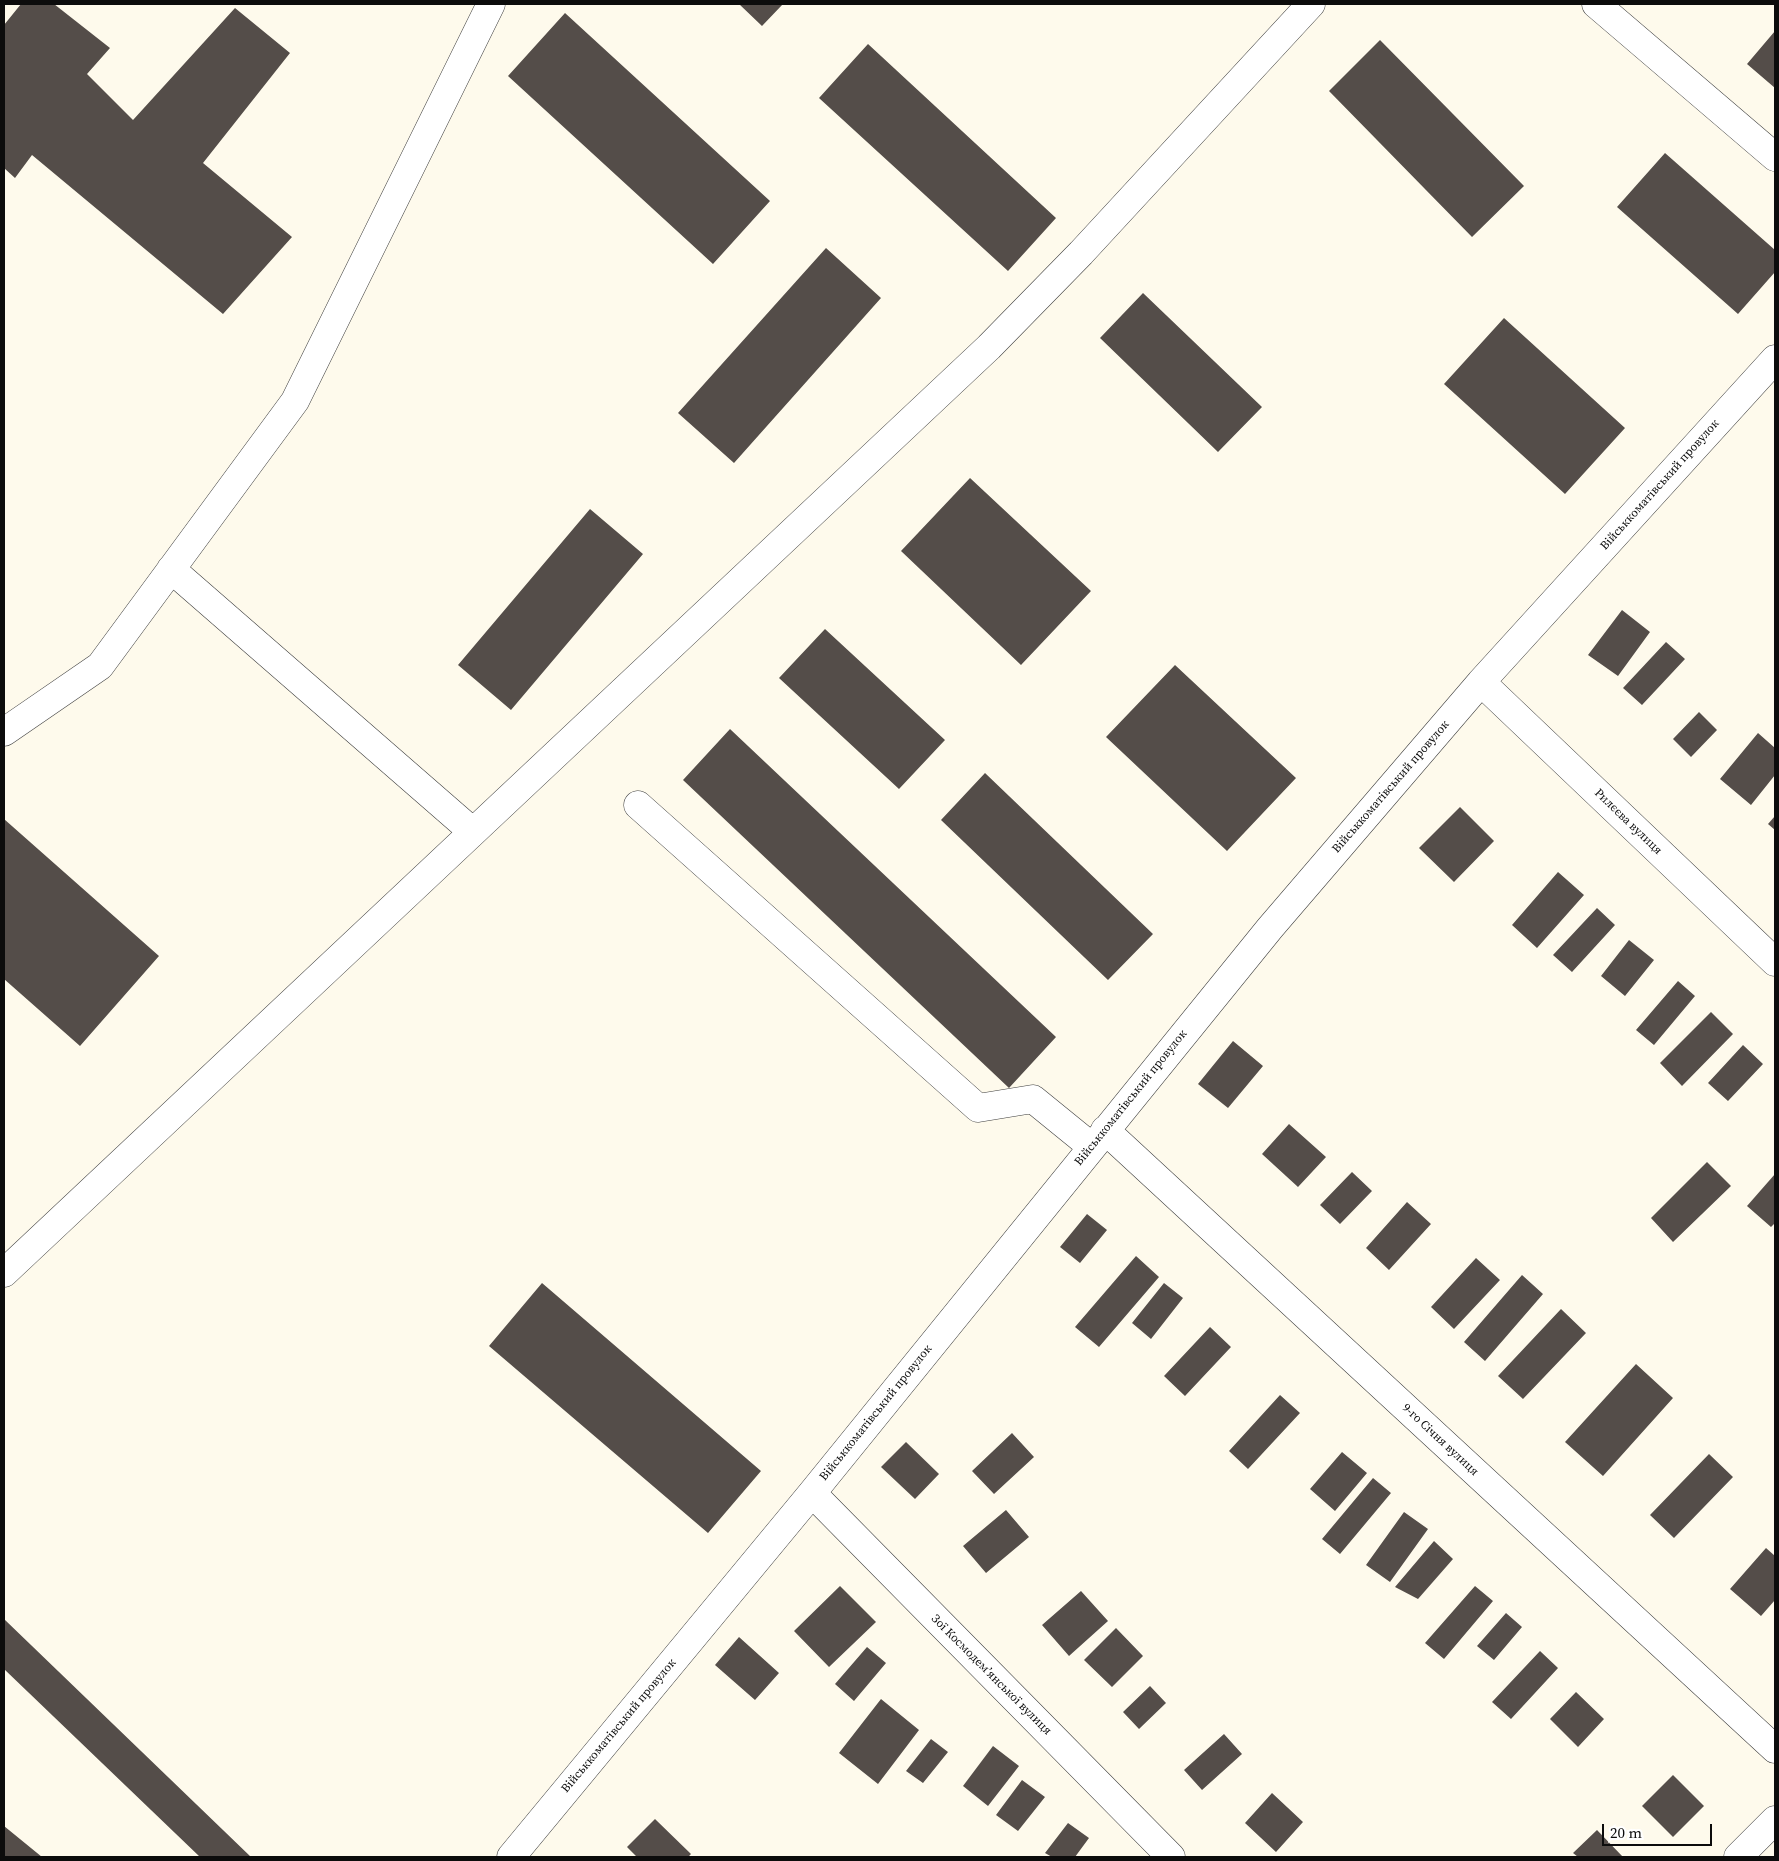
<!DOCTYPE html>
<meta charset="utf-8">
<style>
body{margin:0}
#map{position:relative;width:1779px;height:1861px;overflow:hidden;background:#fefaec;font-family:"Source Serif 4",serif}
canvas{display:block}
.frame{position:absolute;inset:0;border:5px solid #0c0c0c;pointer-events:none}
.scale{position:absolute;left:1602px;top:1824px;width:110px;height:22px;box-sizing:border-box;border:2px solid #0c0c0c;border-top:0;padding-left:6px;font-size:15px;line-height:18px;white-space:nowrap;color:#0c0c0c;-webkit-text-stroke:4px #fff;paint-order:stroke}
</style>
<div id="map">
<canvas width="1779" height="1861"></canvas>
<div class="frame"></div>
<div class="scale">20 m</div>
</div>
<script>
const c = document.querySelector('canvas').getContext('2d');
c.lineJoin = 'round';
function fill(path, color) {
  c.fillStyle = color;
  c.fill(path, 'evenodd');
}
function toPath(rows) {
  const path = new Path2D();
  for (const r of rows) {
    path.moveTo(r[0], r[1]);
    for (let i = 2; i < r.length; i += 2) path.lineTo(r[i], r[i + 1]);
  }
  return path;
}
function trace(path, color, width, dash) {
  c.strokeStyle = color;
  c.lineWidth = width;
  c.lineCap = dash ? 'butt' : 'round';
  c.setLineDash(dash || []);
  c.stroke(path);
}
function write(font, color, halo, rows, align = 'center') {
  c.font = font + ' "Source Serif 4",serif';
  c.lineWidth = 5;
  c.setLineDash([]);
  c.textBaseline = 'middle';
  c.strokeStyle = halo;
  c.fillStyle = color;
  for (const [text, x, y, turn = 0] of rows) {
    c.save();
    c.translate(x, y);
    c.rotate((+turn || 0) * Math.PI / 180);
    c.textAlign = isNaN(turn) ? turn : align;
    if (halo) c.strokeText(text, 0, 0);
    c.fillText(text, 0, 0);
    c.restore();
  }
}
fill(toPath([
 [21,4,54,4,110,48,87,74,133,120,235,8,290,53,203,163,292,237,223,314,32,155,15,178,4,168,4,25],
 [739,4,783,4,762,26],
 [565,13,770,201,713,264,508,76],
 [1775,31,1775,88,1747,64],
 [1380,40,1524,186,1472,237,1329,91],
 [868,44,1056,218,1008,271,819,98],
 [1665,153,1775,250,1775,272,1738,314,1617,207],
 [826,248,881,298,734,463,678,413],
 [1143,293,1262,407,1218,452,1100,338],
 [1504,318,1625,428,1565,494,1444,384],
 [970,478,1091,591,1021,665,901,551],
 [590,509,643,554,511,710,458,665],
 [1622,610,1650,632,1618,676,1588,655],
 [825,629,945,740,899,789,779,678],
 [1666,642,1685,659,1642,705,1623,688],
 [1175,665,1296,778,1227,851,1106,737],
 [1699,712,1717,730,1691,757,1673,739],
 [730,729,1056,1037,1009,1088,683,780],
 [1758,733,1775,748,1775,775,1751,805,1720,779],
 [985,773,1153,934,1108,980,941,820],
 [1460,807,1494,841,1454,882,1419,848],
 [1775,816,1775,830,1768,824],
 [4,819,159,956,80,1046,4,979],
 [1558,872,1584,895,1537,948,1512,925],
 [1597,908,1615,925,1572,972,1553,955],
 [1629,940,1654,960,1625,996,1601,976],
 [1678,981,1695,996,1654,1045,1636,1030],
 [1711,1012,1733,1034,1682,1086,1660,1063],
 [1233,1041,1263,1066,1228,1108,1198,1084],
 [1743,1045,1763,1064,1728,1101,1708,1083],
 [1289,1124,1326,1157,1298,1187,1262,1154],
 [1707,1162,1731,1186,1673,1242,1651,1218],
 [1352,1172,1372,1191,1340,1224,1320,1205],
 [1775,1174,1775,1223,1771,1227,1747,1206],
 [1407,1202,1431,1224,1389,1270,1366,1248],
 [1087,1214,1107,1230,1080,1263,1060,1247],
 [1136,1256,1159,1277,1099,1347,1075,1327],
 [1476,1258,1500,1280,1454,1329,1431,1307],
 [1522,1275,1543,1294,1485,1361,1464,1342],
 [542,1283,761,1471,708,1533,489,1346],
 [1164,1283,1183,1298,1151,1339,1132,1323],
 [1561,1309,1586,1333,1523,1399,1498,1376],
 [1210,1327,1231,1347,1185,1396,1164,1376],
 [1636,1364,1673,1398,1603,1476,1565,1442],
 [1280,1395,1300,1413,1248,1469,1229,1451],
 [1012,1433,1034,1457,994,1494,972,1471],
 [906,1442,939,1474,915,1499,881,1467],
 [1342,1452,1367,1473,1335,1511,1310,1489],
 [1709,1454,1733,1477,1674,1538,1650,1515],
 [1373,1478,1391,1493,1340,1554,1322,1539],
 [1006,1510,1029,1537,986,1573,963,1546],
 [1404,1512,1428,1529,1390,1582,1366,1565],
 [1434,1541,1453,1559,1418,1599,1395,1587],
 [1766,1548,1775,1556,1775,1600,1761,1616,1730,1589],
 [840,1586,876,1622,829,1667,794,1631],
 [1475,1586,1493,1601,1444,1659,1425,1643],
 [1081,1591,1108,1621,1069,1656,1042,1625],
 [1506,1613,1522,1627,1494,1660,1477,1646],
 [4,1619,251,1857,200,1857,4,1669],
 [1116,1628,1143,1656,1112,1687,1084,1660],
 [739,1637,779,1673,755,1700,715,1665],
 [867,1647,886,1663,854,1701,835,1684],
 [1540,1651,1558,1668,1511,1719,1492,1702],
 [1150,1686,1166,1703,1139,1729,1123,1712],
 [1576,1692,1604,1719,1578,1747,1550,1719],
 [881,1699,919,1730,878,1784,839,1753],
 [1224,1734,1242,1754,1202,1790,1184,1770],
 [931,1739,948,1752,923,1783,906,1771],
 [993,1746,1019,1766,988,1806,963,1786],
 [1673,1775,1704,1806,1673,1837,1642,1806],
 [1022,1780,1045,1797,1018,1831,996,1815],
 [1272,1793,1303,1822,1276,1852,1245,1823],
 [655,1819,691,1854,688,1857,637,1857,627,1847],
 [1068,1823,1089,1838,1075,1857,1052,1857,1045,1853],
 [4,1826,42,1857,4,1857],
 [1597,1830,1623,1857,1578,1857,1573,1853]
]), '#544d49');
const minor = toPath([
 [1596,4,1775,157],
 [171,569,473,832],
 [1481,682,1775,962],
 [4,732,100,666,295,401,491,4],
 [638,805,978,1108,1033,1099,1092,1147],
 [1105,1130,1775,1749],
 [4,1273,989,347,1081,253,1311,4],
 [812,1493,1171,1857],
 [511,1857,812,1493,1270,928,1481,682,1775,359],
 [1738,1857,1775,1820]
]);
trace(minor, '#3f3f3f', 29);
trace(minor, '#fff', 28);
write('12px', '#0c0c0c', '#fff', [
 ["Військкоматівський провулок",1660,485,-48],
 ["Військкоматівський провулок",1391,787,-49],
 ["Рилєєва вулиця",1628,822,44],
 ["Військкоматівський провулок",1131,1098,-51],
 ["Військкоматівський провулок",876,1413,-51],
 ["9-го Січня вулиця",1440,1440,43],
 ["Зої Космодем’янської вулиця",991,1675,45],
 ["Військкоматівський провулок",619,1726,-50]
]);
</script>
